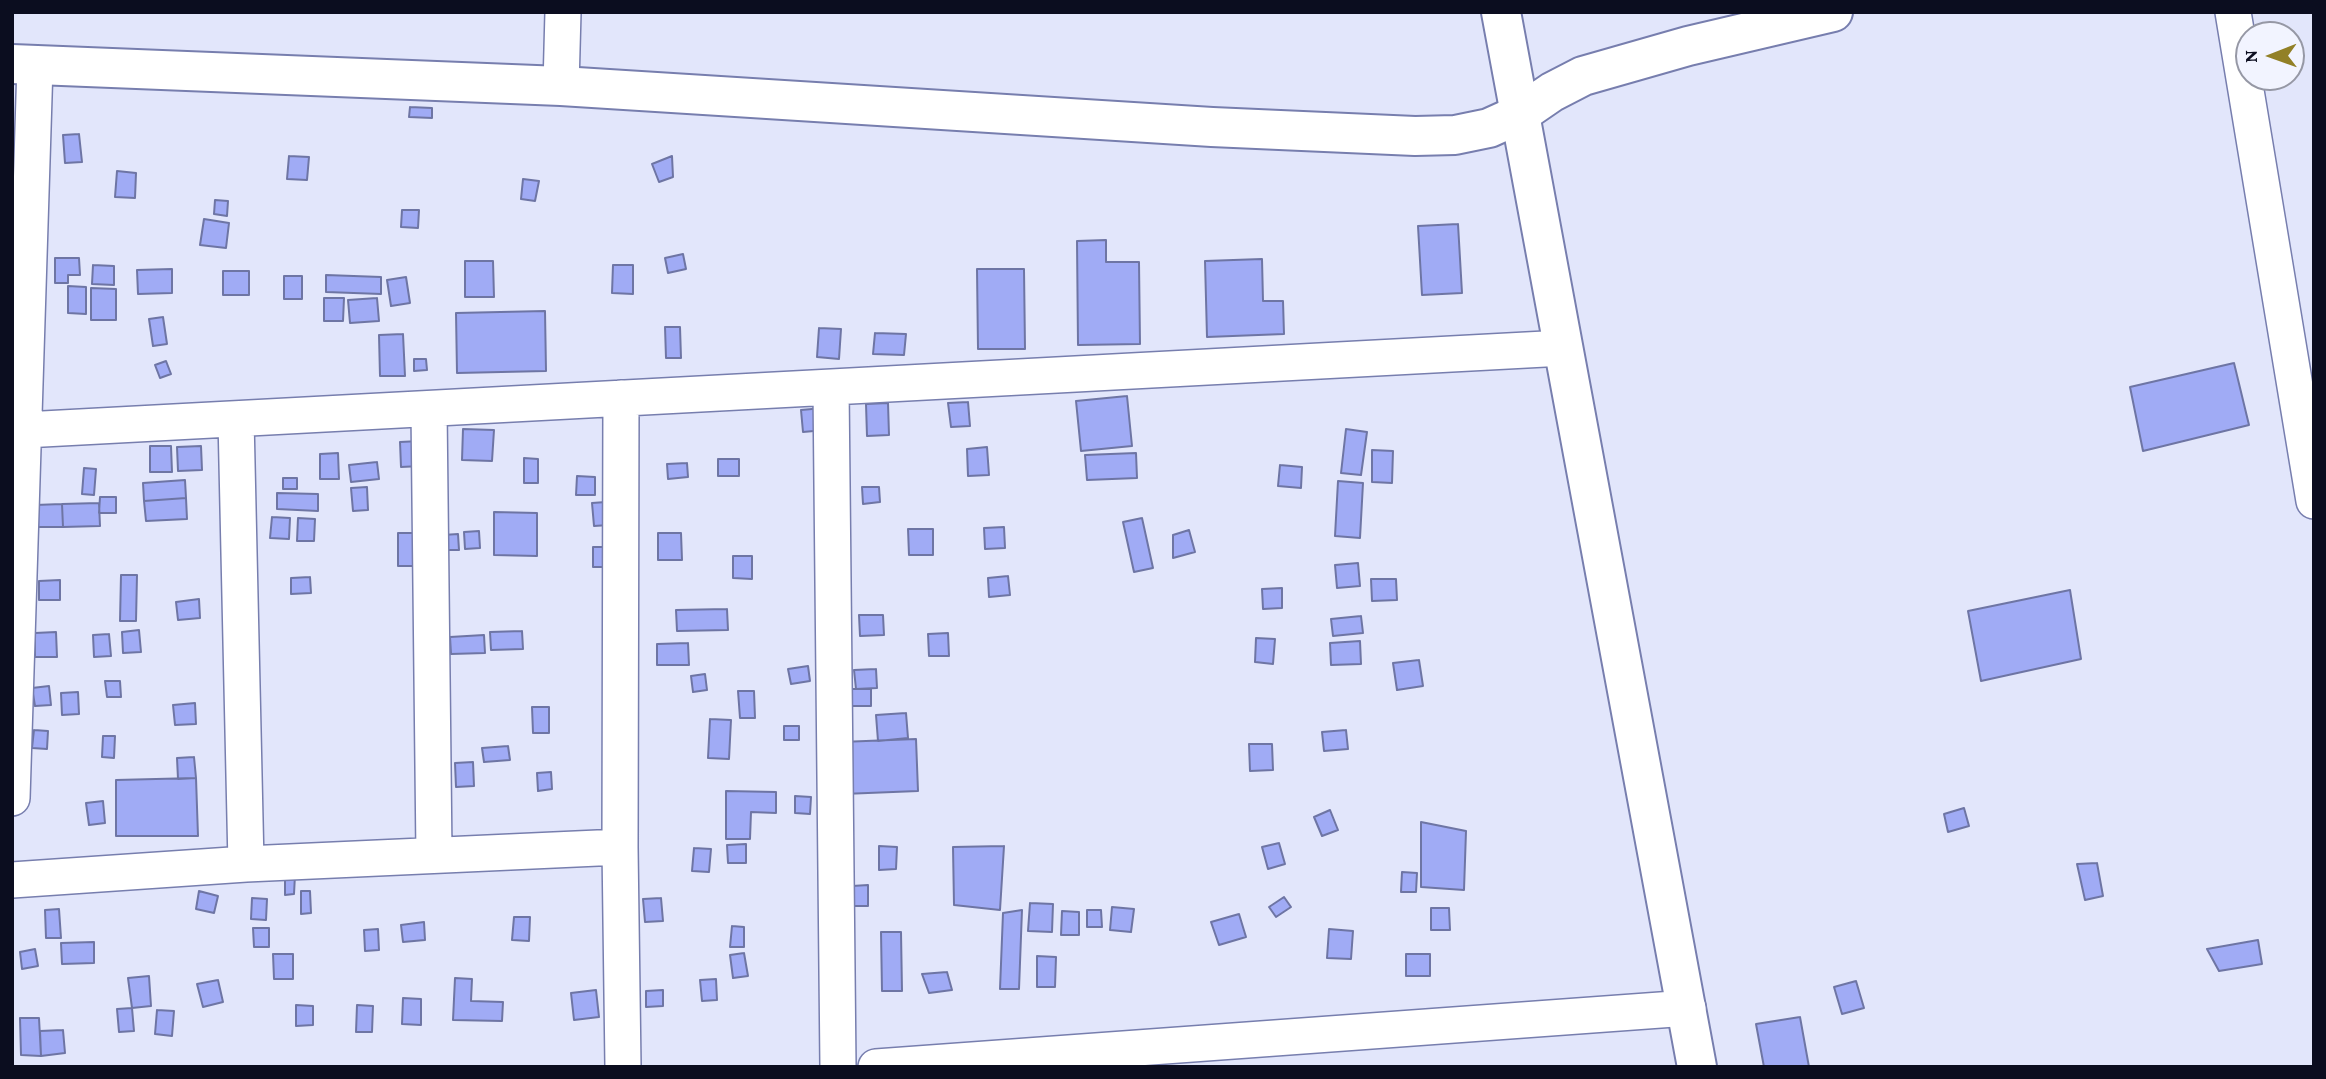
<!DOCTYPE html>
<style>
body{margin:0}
#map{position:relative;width:2326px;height:1079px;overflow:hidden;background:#e2e6fb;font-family:"Crimson Pro",serif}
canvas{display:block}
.frame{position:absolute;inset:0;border:14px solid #0b0d1f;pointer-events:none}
.north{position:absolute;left:2235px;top:21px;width:70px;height:70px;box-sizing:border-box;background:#f2f4ff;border:2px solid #9698a5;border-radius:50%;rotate:269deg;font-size:19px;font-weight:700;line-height:28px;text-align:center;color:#0b0d1f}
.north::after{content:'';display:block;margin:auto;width:24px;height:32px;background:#928027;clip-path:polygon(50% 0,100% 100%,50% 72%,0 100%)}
</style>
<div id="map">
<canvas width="2326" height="1079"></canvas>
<div class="frame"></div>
<div class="north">N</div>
</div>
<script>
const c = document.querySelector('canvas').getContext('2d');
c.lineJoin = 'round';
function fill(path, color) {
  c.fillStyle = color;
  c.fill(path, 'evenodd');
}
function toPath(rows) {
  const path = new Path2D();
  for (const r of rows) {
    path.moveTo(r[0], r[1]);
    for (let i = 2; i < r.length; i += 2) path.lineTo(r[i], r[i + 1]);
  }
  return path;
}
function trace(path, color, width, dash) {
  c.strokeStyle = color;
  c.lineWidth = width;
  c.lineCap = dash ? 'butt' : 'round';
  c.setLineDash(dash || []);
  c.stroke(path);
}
const building = toPath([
 [410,107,432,108,432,118,409,117,410,107],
 [79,134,82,162,65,163,63,135,79,134],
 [289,156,309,157,307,180,287,179,289,156],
 [672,156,673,177,659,182,652,164,672,156],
 [117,171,136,173,135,198,115,197,117,171],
 [523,179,539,181,535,201,521,199,523,179],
 [215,200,228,201,227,216,214,214,215,200],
 [402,210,419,210,418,228,401,227,402,210],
 [204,219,229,223,226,248,200,245,204,219],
 [1458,224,1462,293,1422,295,1418,226,1458,224],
 [1106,240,1106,262,1139,262,1140,344,1078,345,1077,241,1106,240],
 [683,254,686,269,668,273,665,258,683,254],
 [55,258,79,258,80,275,68,275,68,283,55,283,55,258],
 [1262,259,1263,301,1283,301,1284,334,1207,337,1205,261,1262,259],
 [465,261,493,261,494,297,465,297,465,261],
 [93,265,114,266,114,285,92,284,93,265],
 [613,265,633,265,633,294,612,293,613,265],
 [172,269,172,293,138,294,137,270,172,269],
 [977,269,1024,269,1025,349,978,349,977,269],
 [223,271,249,271,249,295,223,295,223,271],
 [326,275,381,277,381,294,326,292,326,275],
 [284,276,302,276,302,299,284,299,284,276],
 [406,277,410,303,391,306,387,280,406,277],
 [68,286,86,287,86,314,68,313,68,286],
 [91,288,116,289,116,320,91,320,91,288],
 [324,298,344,298,343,321,324,321,324,298],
 [377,298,379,321,350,323,348,300,377,298],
 [545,311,546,371,457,373,456,313,545,311],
 [163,317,167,344,153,346,149,319,163,317],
 [665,327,680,327,681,358,666,358,665,327],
 [819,328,841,329,839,359,817,357,819,328],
 [875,333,906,334,904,355,873,354,875,333],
 [403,334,405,376,380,376,379,335,403,334],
 [414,359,426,359,427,370,414,371,414,359],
 [166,361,171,374,160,378,155,365,166,361],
 [2234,363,2249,425,2143,451,2130,387,2234,363],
 [1127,396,1132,446,1081,451,1076,401,1127,396],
 [968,402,970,426,951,427,948,403,968,402],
 [888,403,889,435,867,436,866,404,888,403],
 [823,408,825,430,803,432,801,410,823,408],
 [463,429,494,430,492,461,462,460,463,429],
 [1346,429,1367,432,1361,475,1341,473,1346,429],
 [420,441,421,466,401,467,400,442,420,441],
 [150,446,171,446,172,472,150,472,150,446],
 [201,446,202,470,178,471,177,447,201,446],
 [987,447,989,475,968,476,967,449,987,447],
 [1372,450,1393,451,1392,483,1372,482,1372,450],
 [338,453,339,479,320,479,320,454,338,453],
 [1136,453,1137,478,1087,480,1085,455,1136,453],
 [524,458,538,459,538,483,524,483,524,458],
 [718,459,739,459,739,476,718,476,718,459],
 [377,462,379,479,351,482,349,465,377,462],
 [687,463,688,477,668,479,667,464,687,463],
 [1280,465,1302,467,1301,488,1278,486,1280,465],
 [84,468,96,469,94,495,82,494,84,468],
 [577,476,595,477,595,495,576,495,577,476],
 [283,478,297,478,297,489,283,489,283,478],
 [185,480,186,498,144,501,143,483,185,480],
 [1338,481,1363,483,1360,538,1335,536,1338,481],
 [367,487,368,510,353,511,351,488,367,487],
 [862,487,879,487,880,502,863,504,862,487],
 [277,493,318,494,318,511,277,509,277,493],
 [100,497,116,497,116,513,99,513,100,497],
 [186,498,187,519,146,521,144,501,186,498],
 [606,502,609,525,594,526,592,503,606,502],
 [99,503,100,526,63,527,62,504,99,503],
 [62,504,63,527,35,527,35,505,62,504],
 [494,512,537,513,537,556,494,555,494,512],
 [272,517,290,518,289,539,270,538,272,517],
 [298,518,315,519,314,541,297,541,298,518],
 [1142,518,1153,568,1134,572,1123,522,1142,518],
 [1004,527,1005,548,985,549,984,528,1004,527],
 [908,529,933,529,933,555,909,555,908,529],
 [1189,530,1195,552,1173,558,1173,535,1189,530],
 [479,531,480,548,465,549,464,532,479,531],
 [398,533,417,533,418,566,398,566,398,533],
 [658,533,681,533,682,560,658,560,658,533],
 [458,534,459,550,444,550,443,535,458,534],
 [593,547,609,547,610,567,593,567,593,547],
 [733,556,752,556,752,579,733,578,733,556],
 [1358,563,1360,586,1337,588,1335,565,1358,563],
 [121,575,137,575,136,621,120,621,121,575],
 [1008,576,1010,595,989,597,988,578,1008,576],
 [310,577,311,593,291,594,291,578,310,577],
 [1371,579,1396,579,1397,600,1372,601,1371,579],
 [60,580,60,600,39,600,39,581,60,580],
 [1282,588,1282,608,1263,609,1262,589,1282,588],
 [2070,590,2081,659,1981,681,1968,611,2070,590],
 [199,599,200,618,178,620,176,602,199,599],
 [727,609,728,630,677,631,676,610,727,609],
 [859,615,883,615,884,635,860,636,859,615],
 [1361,616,1363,633,1333,636,1331,619,1361,616],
 [139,630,141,652,123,653,122,632,139,630],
 [522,631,523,649,491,650,490,632,522,631],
 [56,632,57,657,35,657,35,633,56,632],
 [948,633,949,656,929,656,928,634,948,633],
 [109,634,111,656,94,657,93,635,109,634],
 [484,635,485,653,451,654,450,637,484,635],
 [1256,638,1275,639,1273,664,1255,662,1256,638],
 [1360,641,1361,664,1331,665,1330,643,1360,641],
 [688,643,689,665,657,665,657,644,688,643],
 [1419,660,1423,686,1397,690,1393,663,1419,660],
 [808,666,810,681,791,684,788,669,808,666],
 [876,669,877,688,856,689,854,670,876,669],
 [705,674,707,690,693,692,691,676,705,674],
 [105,681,120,681,121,697,107,697,105,681],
 [49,686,51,705,35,706,32,688,49,686],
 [847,689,871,689,871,706,847,706,847,689],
 [738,691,754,691,755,718,740,718,738,691],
 [78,692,79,714,62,715,61,693,78,692],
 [195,703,196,724,175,725,173,705,195,703],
 [532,707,549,707,549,733,533,733,532,707],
 [906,713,908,738,878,741,876,715,906,713],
 [710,719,731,720,729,759,708,758,710,719],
 [784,726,799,726,799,740,784,740,784,726],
 [34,730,48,731,47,749,32,748,34,730],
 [1346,730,1348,749,1324,751,1322,732,1346,730],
 [103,736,115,736,114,758,102,757,103,736],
 [916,739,918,791,843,794,841,742,916,739],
 [1249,744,1272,744,1273,770,1250,771,1249,744],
 [508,746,510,760,484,762,482,748,508,746],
 [194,757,196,778,178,779,177,758,194,757],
 [473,762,474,786,456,787,455,763,473,762],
 [551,772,552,789,538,791,537,773,551,772],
 [196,778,198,836,116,836,116,780,196,778],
 [726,791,776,792,776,813,751,812,750,839,726,839,726,791],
 [795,796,811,797,810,814,795,813,795,796],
 [103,801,105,823,89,825,86,803,103,801],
 [1964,808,1969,826,1948,832,1944,814,1964,808],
 [1330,810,1338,830,1322,836,1314,817,1330,810],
 [1421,822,1466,831,1464,890,1421,887,1421,822],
 [1279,843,1285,864,1268,869,1262,847,1279,843],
 [746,844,746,863,728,863,727,845,746,844],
 [879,846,897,847,896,869,879,870,879,846],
 [1004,846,1000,910,954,905,953,847,1004,846],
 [694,848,711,849,709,872,692,871,694,848],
 [2097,863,2103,896,2085,900,2077,864,2097,863],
 [1402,872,1417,873,1416,892,1401,892,1402,872],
 [285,875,295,875,294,894,285,895,285,875],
 [868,885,868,906,853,906,852,886,868,885],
 [199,891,218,896,214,913,196,909,199,891],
 [301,891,310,891,311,913,301,914,301,891],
 [1284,897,1291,907,1276,917,1269,907,1284,897],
 [252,898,267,899,266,920,251,919,252,898],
 [661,898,663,921,645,922,643,899,661,898],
 [1030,903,1053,904,1052,932,1028,931,1030,903],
 [1112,907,1134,909,1131,932,1110,930,1112,907],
 [1431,908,1449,908,1450,930,1431,930,1431,908],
 [59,909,61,938,46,938,45,910,59,909],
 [1022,910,1019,989,1000,989,1003,913,1022,910],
 [1087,910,1101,910,1102,927,1087,927,1087,910],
 [1062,911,1079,912,1079,935,1061,935,1062,911],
 [1239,914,1246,937,1219,945,1211,922,1239,914],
 [514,917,530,917,529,941,512,940,514,917],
 [424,922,425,940,403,942,401,925,424,922],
 [732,926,744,927,744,947,730,947,732,926],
 [253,928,269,928,269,947,254,947,253,928],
 [378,929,379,950,365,951,364,930,378,929],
 [1329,929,1353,931,1351,959,1327,958,1329,929],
 [881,932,901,932,902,991,882,991,881,932],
 [2258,940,2262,964,2219,971,2207,949,2258,940],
 [94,942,94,963,62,964,61,943,94,942],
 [35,949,38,966,22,969,20,952,35,949],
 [744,953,748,976,733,978,730,955,744,953],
 [273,954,293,954,293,979,274,979,273,954],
 [1406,954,1430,954,1430,976,1406,976,1406,954],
 [1037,956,1056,957,1055,987,1037,987,1037,956],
 [947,972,952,990,929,993,922,974,947,972],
 [149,976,151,1006,132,1008,128,978,149,976],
 [455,978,472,979,471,1001,503,1002,502,1021,453,1020,455,978],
 [716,979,717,1000,702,1001,700,980,716,979],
 [218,980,223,1002,203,1007,197,984,218,980],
 [1856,981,1864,1008,1842,1014,1834,987,1856,981],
 [596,990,599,1017,574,1020,571,993,596,990],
 [663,990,663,1006,646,1007,646,991,663,990],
 [403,998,421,999,421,1025,402,1024,403,998],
 [296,1005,313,1006,313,1025,296,1026,296,1005],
 [357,1005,373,1006,372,1032,356,1032,357,1005],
 [132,1008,134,1031,119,1032,117,1009,132,1008],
 [157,1010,174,1011,172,1036,155,1034,157,1010],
 [1800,1017,1809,1067,1764,1067,1756,1024,1800,1017],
 [20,1018,39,1018,41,1056,21,1055,20,1018],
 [63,1030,65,1053,41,1056,40,1031,63,1030]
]);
fill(building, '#a0abf5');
trace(building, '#6e75a4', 2);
const minor = toPath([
 [2233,12,2314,501],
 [561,86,563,12],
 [831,387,838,1067],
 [429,409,434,855],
 [236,419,246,864],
 [24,430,1564,348],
 [12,798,35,65],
 [620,847,623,1067],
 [12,880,246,864,620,847,621,398],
 [876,1067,1688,1008]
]);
const tertiary = toPath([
 [12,64,561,86,1212,127,1415,136,1455,135,1489,128,1520,114,1552,92,1583,76,1688,46,1833,12]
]);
const primary = toPath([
 [1501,12,1697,1067]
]);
trace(minor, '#777eae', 38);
trace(tertiary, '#777eae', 42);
trace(primary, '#777eae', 42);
trace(minor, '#fff', 35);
trace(tertiary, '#fff', 38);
trace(primary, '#fff', 38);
</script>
